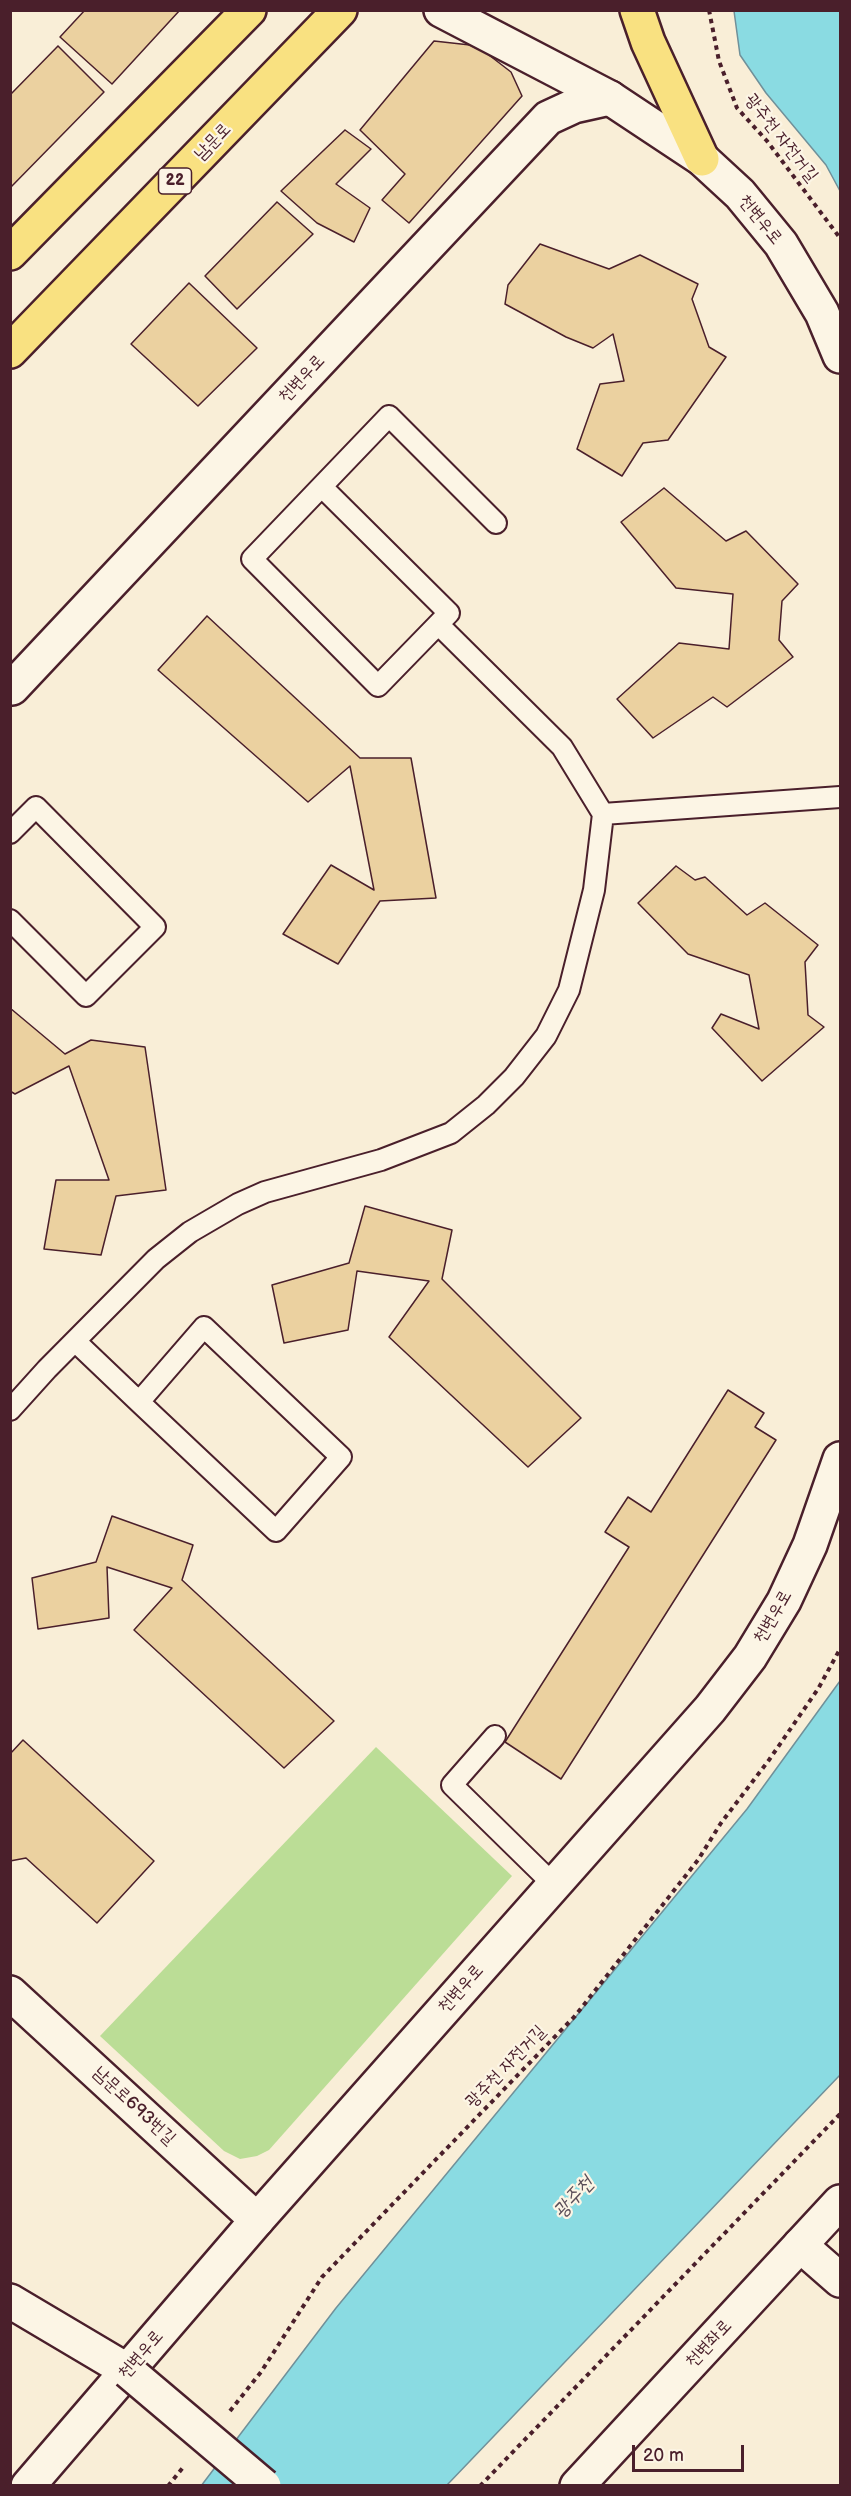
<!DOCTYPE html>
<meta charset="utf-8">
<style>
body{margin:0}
#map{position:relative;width:851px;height:2496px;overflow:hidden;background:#f9eed7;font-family:"Balsamiq Sans",sans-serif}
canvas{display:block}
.frame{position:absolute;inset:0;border:12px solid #4a1f2b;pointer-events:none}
.scale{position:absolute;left:632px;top:2445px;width:112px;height:27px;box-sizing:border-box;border:3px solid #4a1f2b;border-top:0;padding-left:8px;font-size:18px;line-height:21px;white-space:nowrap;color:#4a1f2b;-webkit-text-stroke:4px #fcf5e5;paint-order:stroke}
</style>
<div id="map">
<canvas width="851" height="2496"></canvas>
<div class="frame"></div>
<div class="scale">20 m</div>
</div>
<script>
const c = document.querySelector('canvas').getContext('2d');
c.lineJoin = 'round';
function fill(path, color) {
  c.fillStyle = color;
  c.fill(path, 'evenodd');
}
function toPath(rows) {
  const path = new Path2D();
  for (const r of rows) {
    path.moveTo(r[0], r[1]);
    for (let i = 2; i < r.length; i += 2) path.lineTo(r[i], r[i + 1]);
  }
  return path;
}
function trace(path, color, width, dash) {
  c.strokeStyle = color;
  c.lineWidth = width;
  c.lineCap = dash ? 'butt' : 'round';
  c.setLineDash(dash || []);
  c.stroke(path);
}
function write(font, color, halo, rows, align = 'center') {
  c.font = font + ' "Balsamiq Sans","Poor Story",sans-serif';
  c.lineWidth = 4.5;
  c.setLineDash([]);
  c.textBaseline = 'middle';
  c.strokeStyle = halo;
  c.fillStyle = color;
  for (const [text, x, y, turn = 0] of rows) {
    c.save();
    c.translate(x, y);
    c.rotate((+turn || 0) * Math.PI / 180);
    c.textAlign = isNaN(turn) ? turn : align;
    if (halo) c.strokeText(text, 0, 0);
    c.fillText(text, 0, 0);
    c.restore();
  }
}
fill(toPath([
 [376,1747,512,1876,269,2150,257,2156,240,2159,224,2151,100,2036]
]), '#bbdd96');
const water = toPath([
 [734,11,840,11,840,191,826,165,766,93,740,55,734,11],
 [840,1681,840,2075,447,2485,201,2486,336,2308,747,1809,840,1681]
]);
fill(water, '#8adbe2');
trace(water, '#709099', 1.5);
const building = toPath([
 [85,10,180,10,112,84,60,37,85,10],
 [434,41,470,45,485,52,511,72,522,96,409,223,382,200,405,174,360,130,434,41],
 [58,46,104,92,10,188,10,95,58,46],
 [345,130,371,149,336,184,370,208,354,242,317,223,281,191,345,130],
 [277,202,313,234,237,309,205,276,277,202],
 [540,244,609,269,640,255,698,284,692,299,709,347,726,357,668,440,643,443,622,476,577,449,600,384,624,381,613,334,593,348,566,337,505,304,508,285,540,244],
 [189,283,257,348,198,406,131,344,189,283],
 [664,488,726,541,746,531,798,584,782,601,779,640,793,657,727,707,713,697,653,738,617,699,679,643,729,649,733,594,676,588,621,522,664,488],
 [207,616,360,758,411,758,436,898,380,901,338,964,283,934,331,865,374,890,350,766,308,802,158,670,207,616],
 [676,866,695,880,705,877,747,915,765,903,818,945,805,962,808,1015,824,1027,762,1081,712,1028,721,1014,759,1029,749,975,688,954,638,903,676,866],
 [10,1008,65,1054,91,1040,145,1047,166,1190,116,1196,101,1255,44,1249,56,1180,109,1180,69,1066,15,1094,10,1091,10,1008],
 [365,1206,452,1230,442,1279,581,1418,528,1467,389,1337,429,1281,357,1271,348,1330,284,1343,272,1285,349,1263,365,1206],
 [728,1390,764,1413,755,1427,776,1440,561,1779,505,1742,629,1547,605,1532,628,1497,651,1512,728,1390],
 [112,1516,193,1545,182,1580,334,1721,284,1768,134,1630,172,1588,107,1567,109,1618,38,1629,32,1578,96,1562,112,1516],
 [23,1740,154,1861,97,1923,26,1858,10,1861,10,1754,23,1740]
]);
fill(building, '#ebd1a0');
trace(building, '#4a1f2b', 1.5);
const lane = toPath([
 [322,487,449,613,378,686,252,559,389,416,496,523],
 [439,625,562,747,603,814],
 [10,833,36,807,155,927,86,996,10,920],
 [75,1341,139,1402,276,1531,341,1457,204,1327,139,1402],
 [10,1410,47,1369,156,1259,190,1232,238,1204,265,1192,381,1160,451,1133,486,1105,514,1077,546,1036,569,990,594,890,603,814,840,797],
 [495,1736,452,1785,554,1885]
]);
const street = toPath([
 [12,688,548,118,574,106,610,98],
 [10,1993,257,2220],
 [800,2245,840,2280]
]);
const secondary = toPath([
 [441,10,610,98,702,159,740,194,781,244,822,313,840,356],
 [10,2301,128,2371],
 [28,2486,257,2220,710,1709,750,1657,784,1601,810,1545,840,1459],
 [577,2486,840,2202]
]);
const primary = toPath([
 [637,10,648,42,702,159],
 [10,253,249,10],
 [10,351,340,10]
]);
trace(lane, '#4a1f2b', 24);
trace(street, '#4a1f2b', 38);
trace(secondary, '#4a1f2b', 38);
trace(primary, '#4a1f2b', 38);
trace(toPath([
 [709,10,719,61,737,108,767,141,840,238],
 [230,2411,261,2372,322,2277,575,2016,698,1860,721,1823,769,1760,818,1689,840,1649],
 [168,2486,185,2465],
 [480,2486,840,2114]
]), '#4a1f2b', 4, [4.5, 4.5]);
trace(lane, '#fcf5e5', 20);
trace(street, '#fcf5e5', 33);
trace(secondary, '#fcf5e5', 33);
trace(primary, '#f9e181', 33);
const secondaryBridge = toPath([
 [128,2371,264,2486]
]);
trace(secondaryBridge, '#4a1f2b', 38, []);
trace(secondaryBridge, '#fcf5e5', 33);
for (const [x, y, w] of [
 [175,181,33]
]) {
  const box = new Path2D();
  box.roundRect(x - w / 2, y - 13, w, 26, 4.5);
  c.fillStyle = '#fcf5e5';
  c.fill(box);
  trace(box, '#4a1f2b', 1.5);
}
write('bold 16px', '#4a1f2b', null, [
 ["22",175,181]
]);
write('18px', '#4a1f2b', '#fcf5e5', [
 ["광주천 자전거길",781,138,52],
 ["남문로",213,142,-46],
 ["천변우로",760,220,51],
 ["천변우로",302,379,-47],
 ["천변우로",773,1617,-60],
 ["천변우로",461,1989,-48],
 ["광주천 자전거길",506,2067,-46],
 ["남문로693번길",134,2106,43],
 ["천변좌로",709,2344,-47],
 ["천변우로",141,2355,-49]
]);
write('italic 20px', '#5a4e59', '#fcf5e5', [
 ["광주천",574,2198,-47]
]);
</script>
